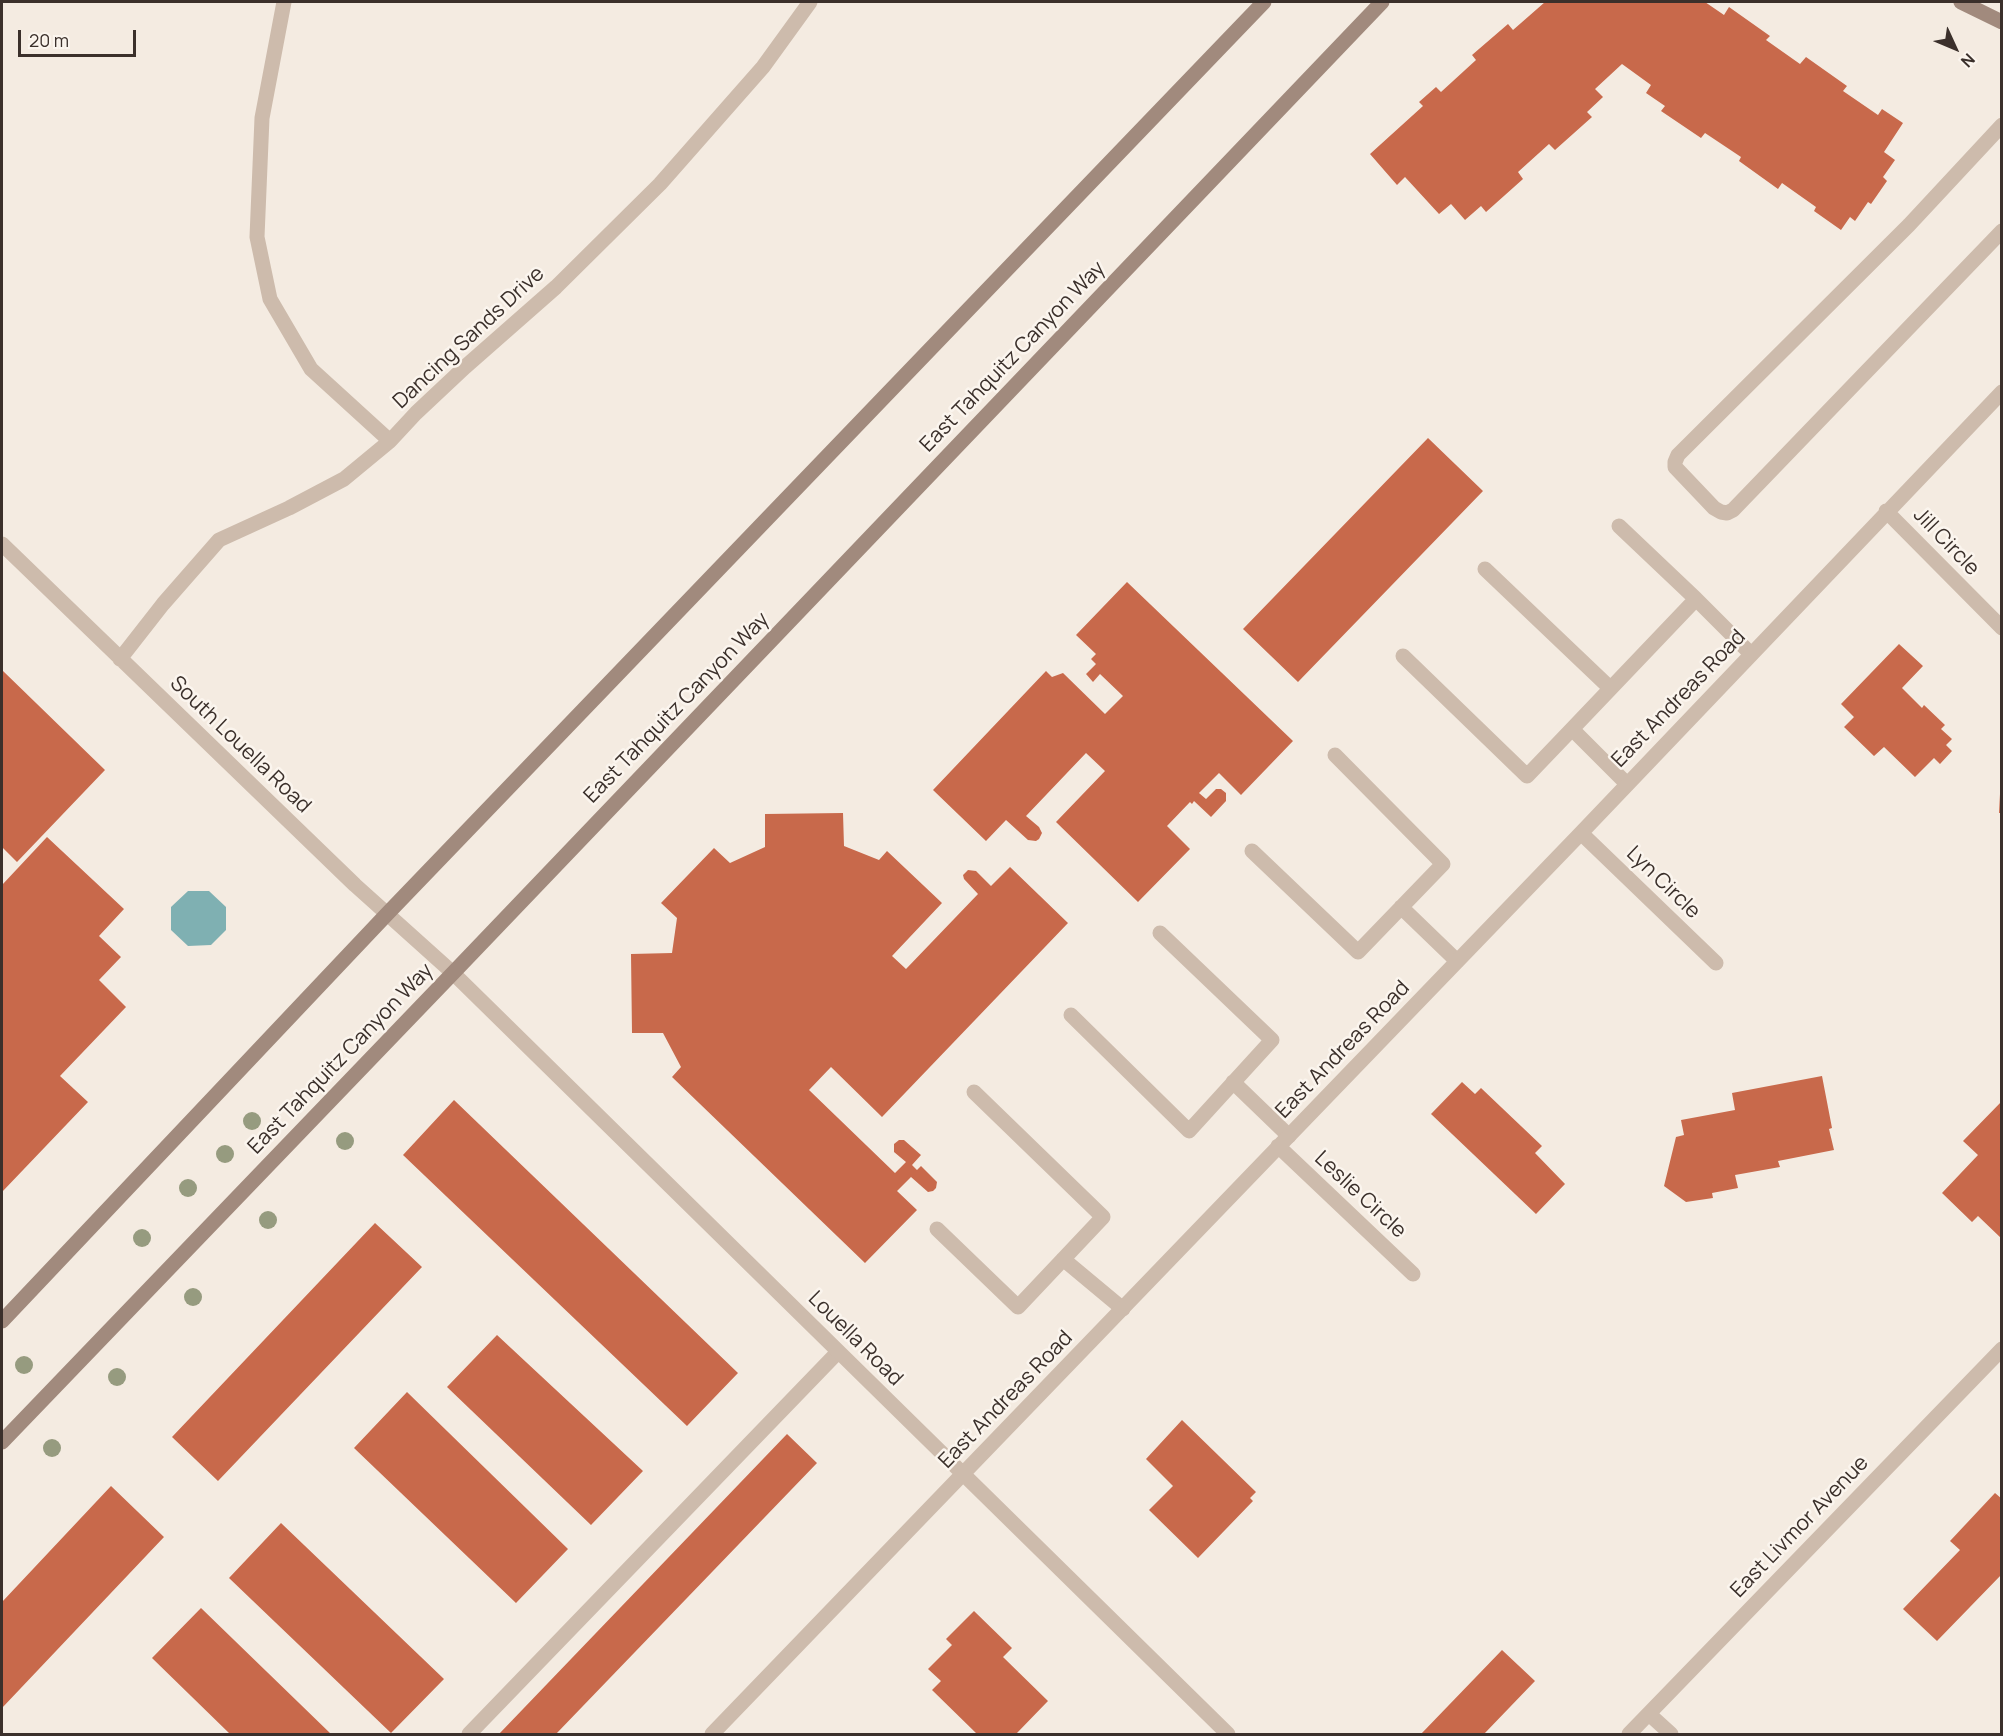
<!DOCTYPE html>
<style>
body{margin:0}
#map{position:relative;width:2003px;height:1736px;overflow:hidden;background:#f4ebe1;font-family:Manrope,sans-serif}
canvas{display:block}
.frame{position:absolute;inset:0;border:3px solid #3b302b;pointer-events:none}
.north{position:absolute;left:1925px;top:18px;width:60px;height:60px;-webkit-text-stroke:4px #fbf5ee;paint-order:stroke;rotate:134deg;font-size:16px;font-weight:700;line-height:24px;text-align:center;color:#3b302b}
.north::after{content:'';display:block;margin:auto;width:21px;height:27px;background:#3b302b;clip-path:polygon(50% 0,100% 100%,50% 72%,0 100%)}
.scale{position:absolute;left:18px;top:30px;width:118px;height:27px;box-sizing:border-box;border:3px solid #3b302b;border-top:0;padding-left:8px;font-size:18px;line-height:21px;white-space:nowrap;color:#3b302b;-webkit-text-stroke:4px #fbf5ee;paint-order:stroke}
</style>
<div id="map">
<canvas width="2003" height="1736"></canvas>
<div class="frame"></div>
<div class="north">N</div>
<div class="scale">20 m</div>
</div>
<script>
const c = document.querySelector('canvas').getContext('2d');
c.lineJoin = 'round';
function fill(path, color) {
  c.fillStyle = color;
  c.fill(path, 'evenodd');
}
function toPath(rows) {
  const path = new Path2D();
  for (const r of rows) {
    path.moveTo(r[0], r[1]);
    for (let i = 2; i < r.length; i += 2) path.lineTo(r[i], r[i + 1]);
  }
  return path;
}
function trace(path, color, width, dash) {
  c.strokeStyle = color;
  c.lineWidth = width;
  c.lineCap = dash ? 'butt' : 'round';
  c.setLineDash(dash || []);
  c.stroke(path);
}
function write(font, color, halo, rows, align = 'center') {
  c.font = font + ' Manrope,sans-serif';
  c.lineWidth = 5;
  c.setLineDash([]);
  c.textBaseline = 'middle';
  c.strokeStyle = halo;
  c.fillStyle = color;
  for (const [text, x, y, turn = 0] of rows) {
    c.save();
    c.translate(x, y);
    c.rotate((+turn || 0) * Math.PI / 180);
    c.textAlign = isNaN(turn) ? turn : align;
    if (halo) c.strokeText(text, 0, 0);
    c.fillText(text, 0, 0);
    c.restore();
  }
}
fill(toPath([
 [188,891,209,891,226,907,226,930,211,945,188,946,171,930,171,907]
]), '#7fb0b2');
fill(toPath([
 [1545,2,1705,2,1724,15,1729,7,1770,36,1766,40,1800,64,1806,57,1847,86,1843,91,1878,115,1882,109,1903,123,1884,152,1895,160,1883,177,1887,181,1871,204,1868,202,1855,221,1850,217,1841,230,1814,211,1816,207,1782,183,1778,189,1739,161,1741,157,1705,133,1701,138,1661,111,1665,106,1646,93,1651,85,1622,64,1595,89,1603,97,1587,112,1592,117,1555,150,1549,144,1518,172,1523,179,1486,212,1481,206,1465,220,1451,204,1439,214,1405,177,1397,185,1370,154,1423,106,1419,102,1436,87,1441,92,1476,60,1472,55,1508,24,1513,30],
 [1428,438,1483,491,1298,682,1243,629],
 [1127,582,1293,741,1241,795,1219,773,1199,793,1206,799,1216,789,1221,789,1226,793,1226,801,1211,817,1194,801,1192,804,1190,802,1167,826,1190,849,1138,902,1056,822,1105,771,1086,753,1026,816,1039,827,1042,833,1039,839,1036,841,1028,840,1006,820,986,841,933,790,1046,671,1052,677,1063,673,1105,714,1123,696,1100,674,1093,682,1086,674,1096,664,1091,659,1096,654,1076,635],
 [1899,644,1923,666,1902,688,1922,708,1924,705,1945,725,1941,729,1952,739,1946,745,1952,751,1940,764,1934,758,1915,777,1884,747,1874,756,1844,727,1854,717,1841,704],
 [2,670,105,770,17,862,2,847],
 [2000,794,2002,794,2002,813,1999,813],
 [843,813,844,846,879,860,887,851,942,903,892,956,906,969,978,894,964,879,963,875,968,870,976,871,991,886,1010,867,1068,923,882,1117,831,1067,809,1090,895,1173,906,1162,894,1152,894,1144,899,1140,904,1140,921,1155,912,1165,917,1170,921,1166,937,1182,936,1188,933,1191,928,1192,911,1177,897,1191,917,1210,865,1263,672,1077,681,1067,663,1033,632,1033,631,954,672,953,677,918,661,903,714,848,730,863,765,847,765,814],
 [47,837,124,909,99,936,121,957,99,980,126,1007,60,1076,88,1102,2,1192,2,885],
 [1822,1076,1832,1128,1829,1129,1834,1150,1778,1161,1780,1167,1735,1175,1738,1188,1712,1193,1713,1198,1686,1202,1664,1186,1676,1137,1684,1135,1681,1120,1735,1110,1732,1093],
 [1462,1082,1475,1094,1481,1088,1542,1146,1535,1153,1565,1184,1536,1214,1431,1114],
 [454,1100,738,1373,687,1426,403,1155],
 [2002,1101,2000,1193,2002,1239,1978,1216,1972,1222,1942,1193,1978,1155,1963,1141],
 [375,1223,422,1267,218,1481,172,1437],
 [497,1335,643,1471,591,1525,447,1387],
 [407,1392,568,1549,516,1603,354,1448],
 [1182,1420,1256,1492,1250,1498,1253,1501,1198,1558,1149,1510,1173,1486,1146,1459],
 [787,1434,817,1463,556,1734,499,1734],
 [111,1486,164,1537,2,1708,2,1602],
 [1995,1493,2002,1499,2002,1574,1937,1641,1903,1609,1960,1550,1950,1541],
 [281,1523,444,1679,391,1733,229,1578],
 [201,1608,331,1734,230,1734,152,1658],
 [974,1611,1012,1648,1003,1657,1048,1701,1016,1734,977,1734,932,1690,941,1681,928,1669,952,1645,946,1639],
 [1502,1650,1535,1681,1484,1734,1421,1734]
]), '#c8694b');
trace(toPath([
 [2002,125,1909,225,1678,455,1675,462,1675,467,1714,508,1721,512,1727,513,1733,510,2002,231],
 [1619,526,1696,599],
 [1485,569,1610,688],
 [1403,656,1527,776,1572,729],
 [1627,784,1572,729,1696,599,1751,654],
 [1252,851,1358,952,1443,864,1335,755],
 [1401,907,1457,961],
 [1071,1015,1189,1131,1272,1040,1160,933],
 [1233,1082,1289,1136],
 [937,1229,1018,1307,1103,1217,974,1092],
 [1063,1259,1123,1309],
 [469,1734,838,1352]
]), '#cdbbac', 15);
trace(toPath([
 [284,2,262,118,257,237,270,299,311,369,390,441],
 [1886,511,2002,628],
 [2,544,355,885,453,973,1228,1734],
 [120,659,163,604,219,540,289,508,344,479,390,441,416,413,465,367,556,287,660,184,763,67,810,2],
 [1581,833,1716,963],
 [1278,1146,1413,1274],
 [1649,1714,1671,1734],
 [712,1734,1581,833,2002,392],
 [1629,1734,2002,1349]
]), '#cdbbac', 15);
trace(toPath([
 [1961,2,2002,22],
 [2,1321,387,914,1264,2],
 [2,1442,453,973,1382,2]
]), '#a18a7d', 15);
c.fillStyle = '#969b7f';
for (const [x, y] of [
 [252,1121],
 [345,1141],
 [225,1154],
 [188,1188],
 [268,1220],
 [142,1238],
 [193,1297],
 [24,1365],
 [117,1377],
 [52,1448]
]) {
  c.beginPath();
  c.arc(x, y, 9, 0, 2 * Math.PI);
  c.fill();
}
write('21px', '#3b302b', '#fbf5ee', [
 ["Dancing Sands Drive",469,338,-43],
 ["East Tahquitz Canyon Way",1013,357,-46],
 ["Jill Circle",1946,542,46],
 ["East Andreas Road",1679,699,-46],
 ["East Tahquitz Canyon Way",677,708,-46],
 ["South Louella Road",240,745,44],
 ["Lyn Circle",1663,883,44],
 ["East Andreas Road",1343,1050,-46],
 ["East Tahquitz Canyon Way",341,1059,-46],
 ["Leslie Circle",1360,1195,43],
 ["Louella Road",855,1339,45],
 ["East Andreas Road",1006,1400,-46],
 ["East Livmor Avenue",1800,1527,-46]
]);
</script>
